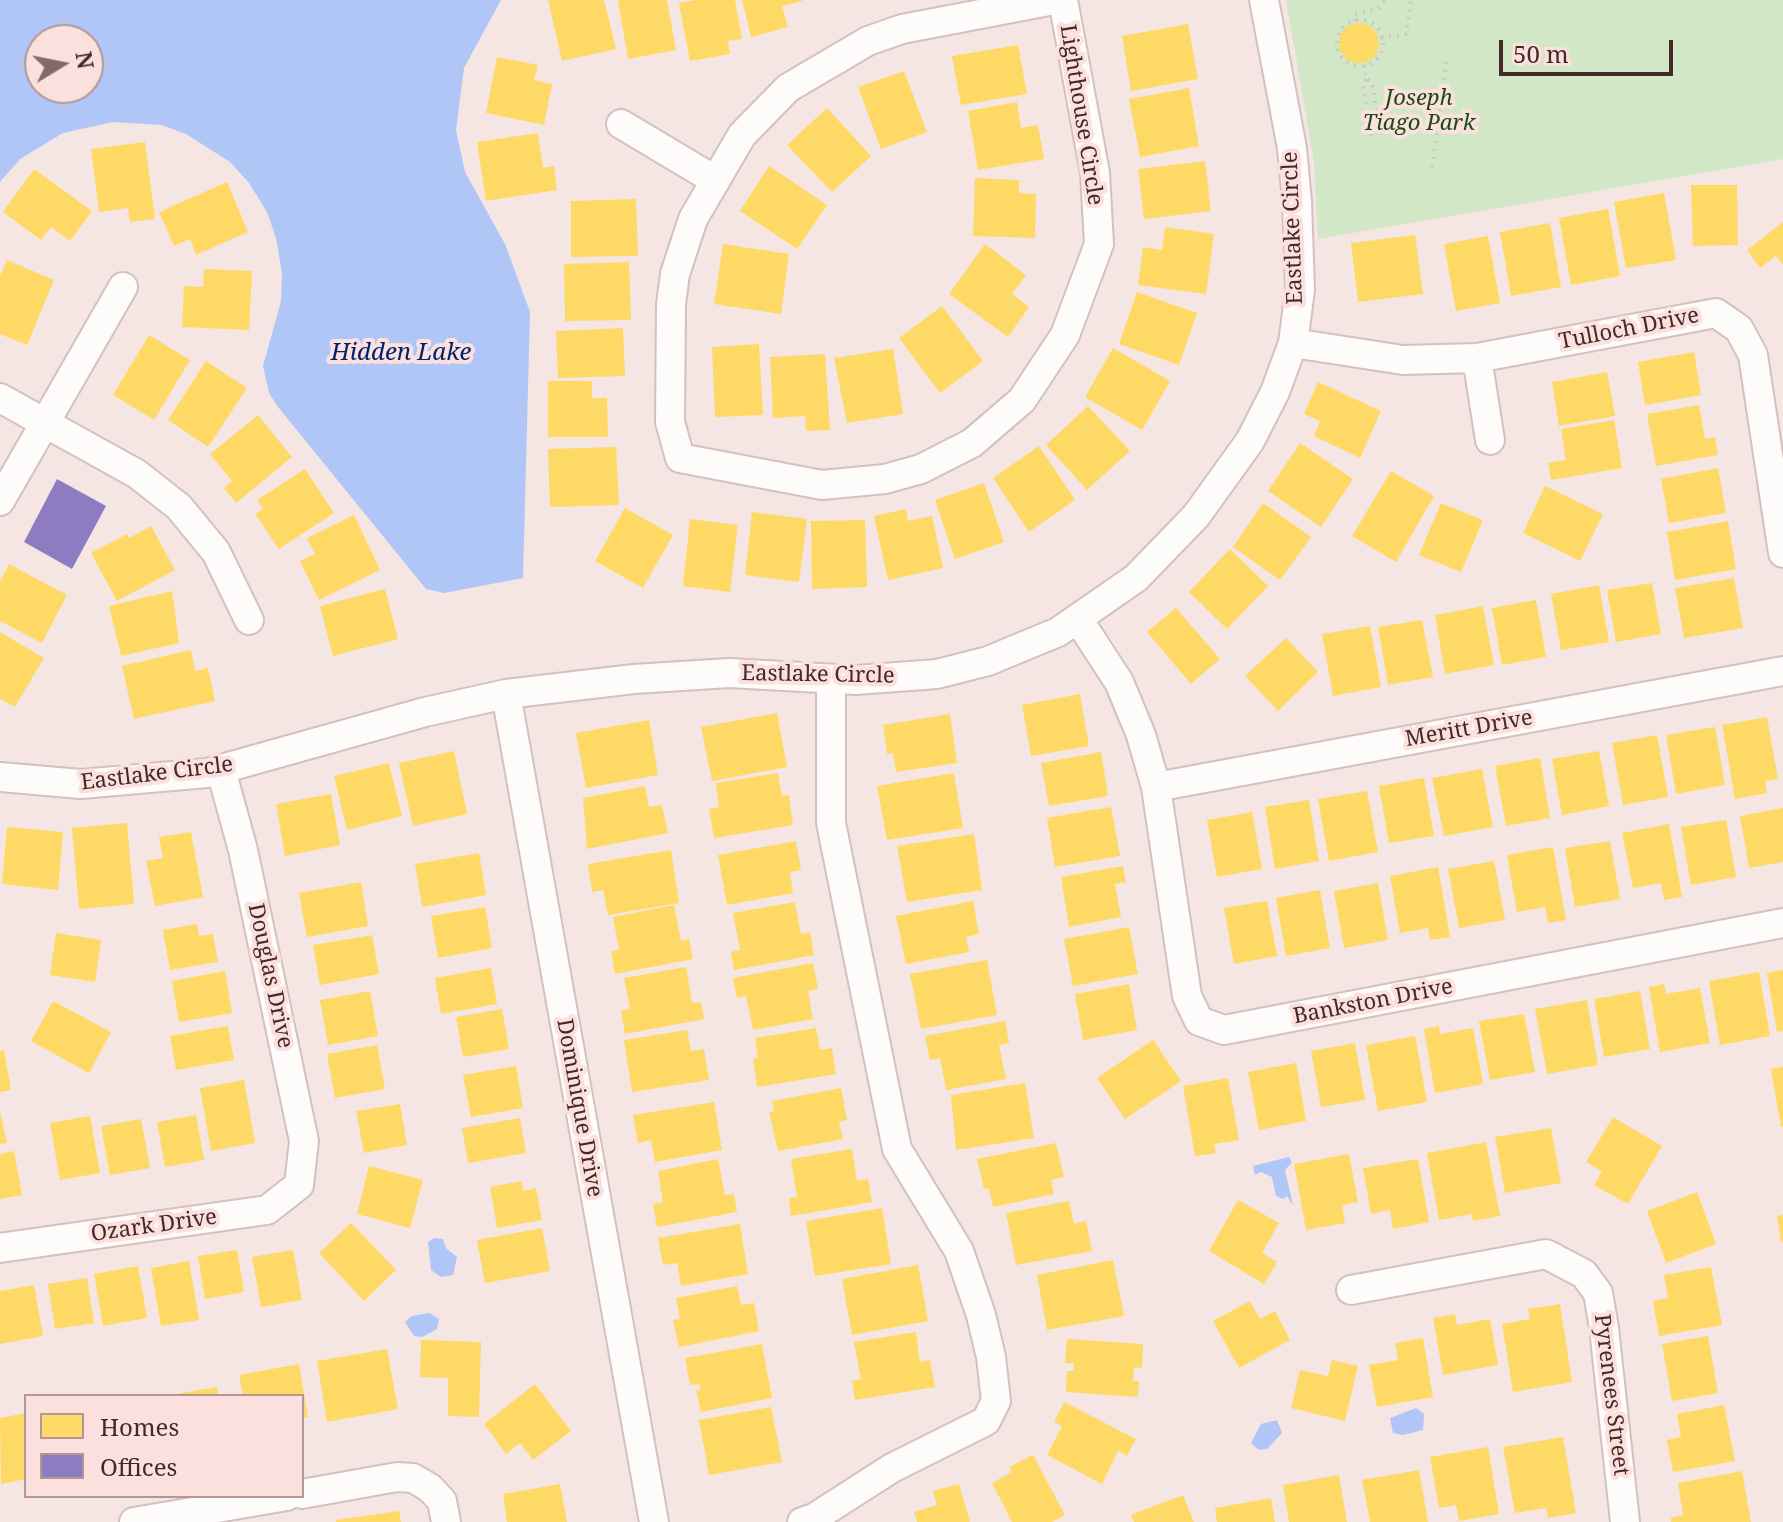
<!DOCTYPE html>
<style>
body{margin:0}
#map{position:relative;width:1783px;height:1522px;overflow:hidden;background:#f5e6e4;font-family:"Noto Serif",serif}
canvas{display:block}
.legend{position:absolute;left:24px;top:1394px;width:280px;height:104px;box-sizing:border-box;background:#fbe0de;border:2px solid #b19796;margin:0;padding:10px 14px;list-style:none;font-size:24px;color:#432a29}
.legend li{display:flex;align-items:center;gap:16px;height:40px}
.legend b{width:40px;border:2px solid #b19796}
.north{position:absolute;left:24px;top:24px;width:80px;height:80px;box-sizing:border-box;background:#fbe0de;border:2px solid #b19796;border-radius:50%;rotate:80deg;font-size:22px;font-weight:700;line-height:32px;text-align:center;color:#432a29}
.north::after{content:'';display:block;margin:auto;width:28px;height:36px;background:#816c6a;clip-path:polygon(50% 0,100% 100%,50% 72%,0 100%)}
.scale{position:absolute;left:1499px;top:40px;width:174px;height:36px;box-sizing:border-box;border:4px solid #432a29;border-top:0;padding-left:10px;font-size:24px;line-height:28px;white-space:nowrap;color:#432a29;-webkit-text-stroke:6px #fbe0de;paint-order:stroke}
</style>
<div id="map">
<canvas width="1783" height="1522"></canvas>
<ul class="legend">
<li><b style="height:22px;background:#ffd966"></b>Homes</li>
<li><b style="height:22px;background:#8e7cc3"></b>Offices</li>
</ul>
<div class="north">N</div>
<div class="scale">50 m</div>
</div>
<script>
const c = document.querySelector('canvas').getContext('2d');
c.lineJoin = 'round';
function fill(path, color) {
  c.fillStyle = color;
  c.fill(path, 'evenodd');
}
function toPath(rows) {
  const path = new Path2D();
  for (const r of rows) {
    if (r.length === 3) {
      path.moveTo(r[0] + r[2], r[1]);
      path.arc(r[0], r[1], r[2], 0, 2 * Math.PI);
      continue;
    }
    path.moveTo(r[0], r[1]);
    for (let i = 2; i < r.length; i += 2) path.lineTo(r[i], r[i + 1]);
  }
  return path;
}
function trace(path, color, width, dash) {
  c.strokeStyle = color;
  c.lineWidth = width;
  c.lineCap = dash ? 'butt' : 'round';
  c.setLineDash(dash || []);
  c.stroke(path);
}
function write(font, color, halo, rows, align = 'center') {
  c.font = font + ' "Noto Serif",serif';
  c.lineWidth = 8;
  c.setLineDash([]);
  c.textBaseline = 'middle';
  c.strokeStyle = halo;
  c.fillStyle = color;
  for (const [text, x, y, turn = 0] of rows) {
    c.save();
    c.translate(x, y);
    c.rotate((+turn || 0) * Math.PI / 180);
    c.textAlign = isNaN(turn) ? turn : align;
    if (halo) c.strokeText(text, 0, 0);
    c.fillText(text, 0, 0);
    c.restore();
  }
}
fill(toPath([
 [1286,0,1783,0,1783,159,1318,239,1314,162]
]), '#d1e7c5');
fill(toPath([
 [0,0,501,0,464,68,456,130,465,172,505,244,530,312,523,578,444,593,426,589,278,407,269,393,263,366,281,301,282,273,276,238,267,212,249,183,230,162,186,134,161,125,113,122,63,133,20,159,0,182],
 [88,40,88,88,40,88,40,40],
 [1289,1157,1292,1162,1285,1170,1293,1205,1287,1196,1283,1199,1276,1196,1272,1177,1261,1172,1255,1175,1253,1166],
 [434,1238,443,1239,446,1248,457,1257,453,1275,441,1277,431,1270,428,1242],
 [429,1313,439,1319,437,1329,422,1337,414,1336,405,1322,412,1316],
 [1416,1408,1424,1414,1423,1430,1403,1435,1393,1433,1390,1418],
 [1277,1420,1282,1433,1267,1449,1259,1450,1251,1443,1261,1424]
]), '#afc6f6');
fill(toPath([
 [548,0,604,0,616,49,562,61],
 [618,0,667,0,676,50,628,59],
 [696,0,735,0,742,39,728,41,730,54,690,61,679,3],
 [742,0,802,0,802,1,782,6,788,27,751,37],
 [1359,43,20],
 [1188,24,1198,79,1131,91,1122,36],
 [1018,45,1027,94,961,105,952,56],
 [497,57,538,65,534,80,552,84,544,125,486,113],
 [904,71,927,132,881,149,858,87],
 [1189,88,1199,146,1140,157,1129,99],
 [1017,102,1021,128,1038,125,1044,159,978,170,968,111],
 [827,108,871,156,832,192,787,145],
 [538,133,543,168,554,166,557,190,486,201,477,142],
 [145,142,155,219,130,222,128,208,99,212,91,149],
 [1205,161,1211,211,1144,219,1138,169],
 [769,166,827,205,797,249,740,211],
 [34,169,92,211,70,241,51,227,41,240,3,212],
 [975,178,1019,180,1019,193,1036,194,1035,238,973,236],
 [227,182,248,232,196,255,190,239,174,246,159,212],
 [1691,185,1737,185,1738,245,1693,246],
 [1664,193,1676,260,1626,268,1614,202],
 [636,199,638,256,571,257,571,201],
 [1608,209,1620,276,1571,285,1559,218],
 [1783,222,1783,265,1776,256,1760,268,1747,250],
 [1550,223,1561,287,1511,296,1500,232],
 [1165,227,1214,234,1206,294,1138,285,1143,247,1162,250],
 [1415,235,1423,294,1358,302,1351,243],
 [1488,236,1500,303,1456,311,1444,244],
 [723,244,789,254,781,314,714,304],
 [985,244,1026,275,1012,294,1029,307,1008,337,949,294],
 [7,260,54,280,27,345,0,334,0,276],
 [629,262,631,320,565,321,564,264],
 [204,269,252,271,249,330,182,327,184,286,203,287],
 [1137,292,1197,313,1179,365,1119,344],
 [942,306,983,361,940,393,899,338],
 [623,328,625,376,558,378,556,331],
 [149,335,190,360,154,420,113,395],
 [759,344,763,415,715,417,712,347],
 [1113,348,1170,381,1142,430,1085,397],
 [893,349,903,414,847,423,834,358],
 [1694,352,1701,395,1645,405,1638,362],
 [825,354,830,430,806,431,805,416,773,418,770,357],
 [206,361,247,388,208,447,168,420],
 [1607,372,1615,416,1559,426,1552,382],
 [548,381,592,381,592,398,607,398,608,437,548,437],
 [1318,382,1381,411,1360,458,1314,436,1320,421,1304,414],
 [1699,405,1705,439,1715,437,1718,455,1656,466,1647,414],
 [1088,406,1130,451,1087,490,1046,445],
 [258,415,292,457,236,503,224,488,232,481,210,454],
 [1614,420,1622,468,1551,480,1548,463,1566,460,1561,429],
 [1300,443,1353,479,1321,527,1268,491],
 [1039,446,1075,500,1029,532,993,478],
 [616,447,619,505,550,507,548,449],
 [1718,468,1726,513,1669,523,1661,479],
 [305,469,334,513,279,549,255,514,263,509,257,500],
 [1391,471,1434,496,1396,562,1352,536],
 [984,483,1004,542,955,559,935,500],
 [1545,486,1603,514,1580,561,1523,533],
 [1263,503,1311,537,1280,580,1233,547],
 [1441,503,1483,520,1461,572,1419,555],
 [625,508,673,535,643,588,595,561],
 [906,509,908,521,932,516,943,568,888,580,874,516],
 [752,512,807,519,799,582,745,575],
 [354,515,380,570,319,600,300,561,315,554,307,538],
 [690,519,738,525,730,592,683,586],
 [865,520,867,587,812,589,811,521],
 [1728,521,1736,569,1675,580,1667,532],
 [151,526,175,570,117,601,91,553,127,534,129,538],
 [1230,549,1268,586,1227,629,1189,592],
 [9,564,67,595,42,643,0,621,0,581],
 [1734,578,1743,628,1684,638,1675,588],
 [1652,583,1661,634,1616,642,1607,590],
 [1599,585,1609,642,1561,650,1551,594],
 [385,589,398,639,333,656,320,606],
 [172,591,179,643,121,656,109,606],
 [1536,600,1546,657,1502,665,1492,608],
 [1483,606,1494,665,1445,674,1435,615],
 [1176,608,1220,659,1191,684,1147,632],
 [1422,620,1433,677,1388,685,1378,627],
 [1370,626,1381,687,1333,696,1322,634],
 [0,632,44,658,15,707,0,699],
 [1286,638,1318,672,1278,711,1245,676],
 [191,650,195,671,208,668,215,701,134,719,122,666],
 [1080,694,1089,746,1031,756,1022,705],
 [777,713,787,767,712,781,701,727],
 [950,714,957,763,896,772,893,753,887,754,883,725],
 [1767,717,1778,779,1765,781,1767,793,1735,799,1722,725],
 [649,720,658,775,586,788,576,733],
 [1715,727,1725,785,1676,794,1666,735],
 [1657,735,1668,797,1623,805,1612,743],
 [454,751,467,814,413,826,399,763],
 [1599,751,1609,806,1562,815,1552,759],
 [1101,752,1108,796,1049,806,1041,763],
 [1540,758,1550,818,1506,826,1495,766],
 [389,763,402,816,347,830,334,776],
 [1482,769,1493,827,1444,836,1432,778],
 [778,773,782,796,789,795,793,825,714,838,709,809,719,807,716,783],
 [954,773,963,828,887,840,877,786],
 [1424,778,1434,836,1389,843,1379,786],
 [645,786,649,807,662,805,668,833,587,849,583,798],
 [1367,791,1378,852,1329,861,1318,799],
 [331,794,340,845,285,856,276,804],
 [1309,800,1319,861,1275,869,1265,807],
 [1111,807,1120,856,1055,867,1047,818],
 [1783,808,1783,862,1749,868,1740,816],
 [1252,812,1262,869,1217,877,1207,820],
 [1726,820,1736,877,1691,885,1681,827],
 [127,823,134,904,79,909,72,828],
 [1669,824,1682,897,1664,900,1661,883,1633,888,1622,833],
 [7,827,63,832,58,890,2,884],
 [191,832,203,897,155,906,146,861,163,858,159,837],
 [974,834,982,890,907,902,897,846],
 [796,841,801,870,790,872,793,893,727,905,718,855],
 [1610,841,1620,899,1575,907,1565,848],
 [1553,847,1566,920,1548,923,1545,907,1517,912,1507,855],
 [671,850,679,903,608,915,603,890,592,892,588,864],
 [479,853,486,895,422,907,415,864],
 [1494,861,1505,920,1459,928,1448,869],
 [1123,866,1126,882,1115,884,1121,917,1069,927,1061,877],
 [1438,867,1450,937,1430,940,1428,928,1400,933,1390,876],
 [361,882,368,926,307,937,299,893],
 [1378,883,1388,940,1344,948,1334,891],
 [1320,890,1330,948,1286,956,1276,898],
 [973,901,979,934,966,937,969,952,906,964,896,916],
 [1267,901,1277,956,1234,964,1224,908],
 [795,902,801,934,810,932,814,955,734,970,731,952,740,950,733,913],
 [674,905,681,941,689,939,693,959,615,974,611,951,619,950,613,917],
 [485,907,492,948,438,958,431,916],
 [197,924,199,936,213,934,218,962,170,970,163,930],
 [1129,927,1138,974,1073,986,1064,939],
 [56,933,101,940,95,982,50,975],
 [372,935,379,974,320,985,313,945],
 [987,960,997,1015,921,1029,910,974],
 [813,963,818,989,808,991,813,1019,753,1030,746,996,737,998,733,978],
 [686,967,692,1003,701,1002,704,1019,625,1034,621,1010,630,1009,624,978],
 [491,968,497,1004,441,1014,435,978],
 [1783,970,1783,1031,1777,1032,1767,973],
 [225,971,232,1013,179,1022,172,981],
 [1759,972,1770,1036,1720,1045,1709,981],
 [1129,984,1137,1030,1083,1040,1075,994],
 [1664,984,1666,994,1700,988,1710,1043,1660,1052,1649,987],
 [370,991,378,1036,328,1045,320,1000],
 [1640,991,1650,1049,1604,1057,1594,999],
 [1587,1000,1598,1065,1547,1074,1535,1009],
 [53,1001,111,1032,89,1073,31,1041],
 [502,1009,509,1049,463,1057,456,1017],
 [1524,1014,1535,1072,1490,1080,1479,1021],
 [1005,1021,1009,1043,999,1045,1006,1079,946,1090,940,1058,930,1060,925,1036],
 [228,1026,234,1060,176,1070,170,1036],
 [1439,1026,1440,1034,1473,1028,1483,1084,1435,1093,1424,1029],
 [816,1028,820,1050,832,1048,836,1074,757,1087,753,1059,758,1058,755,1038],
 [687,1030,691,1051,704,1049,709,1080,632,1092,624,1040],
 [1415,1036,1427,1102,1378,1111,1366,1045],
 [1153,1040,1181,1081,1125,1119,1097,1078],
 [1355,1043,1365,1100,1321,1107,1311,1051],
 [377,1045,385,1089,335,1098,327,1054],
 [4,1050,11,1090,0,1092,0,1051],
 [1296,1063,1306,1121,1259,1130,1248,1072],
 [516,1066,523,1108,471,1117,463,1075],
 [1783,1067,1783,1127,1781,1127,1771,1069],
 [1228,1078,1239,1140,1214,1144,1216,1153,1195,1156,1183,1086],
 [244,1080,255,1143,211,1151,200,1088],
 [1025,1083,1034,1138,956,1150,951,1095],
 [841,1088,847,1120,839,1122,843,1139,778,1151,769,1112,774,1111,772,1101],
 [714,1102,722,1150,655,1162,651,1140,638,1143,633,1115],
 [400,1104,407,1145,364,1153,356,1111],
 [0,1111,7,1143,0,1144],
 [196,1115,204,1160,165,1167,157,1122],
 [90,1116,100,1173,60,1180,50,1123],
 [1613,1117,1662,1146,1628,1204,1594,1185,1602,1171,1586,1162],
 [520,1118,526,1153,468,1163,462,1128],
 [141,1119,150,1168,110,1175,101,1126],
 [1551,1128,1561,1183,1505,1193,1495,1137],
 [1486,1142,1500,1216,1473,1221,1472,1214,1439,1220,1427,1153],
 [1056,1143,1064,1177,1051,1180,1054,1194,993,1207,989,1188,984,1189,977,1159],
 [852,1149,857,1181,868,1179,872,1202,791,1216,789,1198,797,1197,791,1159],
 [14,1151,22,1195,0,1199,0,1154],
 [1349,1154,1358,1202,1342,1205,1345,1223,1306,1230,1294,1164],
 [718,1159,725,1195,734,1194,737,1212,657,1227,653,1204,663,1202,658,1171],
 [1418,1159,1429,1222,1393,1229,1390,1210,1371,1214,1363,1168],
 [369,1166,423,1180,410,1228,357,1214],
 [522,1181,523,1191,536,1188,542,1220,497,1228,490,1187],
 [1697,1192,1716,1244,1666,1263,1647,1211],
 [1238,1200,1279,1223,1262,1253,1277,1262,1264,1284,1209,1251],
 [1069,1201,1074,1224,1086,1221,1092,1251,1016,1265,1006,1213],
 [882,1208,891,1264,815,1276,806,1221],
 [1783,1215,1783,1242,1781,1242,1777,1216],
 [351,1223,396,1270,364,1301,319,1253],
 [740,1224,748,1274,681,1286,677,1263,663,1265,658,1238],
 [542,1228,550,1271,485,1283,477,1240],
 [237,1250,244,1292,205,1299,198,1256],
 [293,1250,302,1300,261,1307,252,1257],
 [1113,1260,1124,1316,1047,1330,1037,1275],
 [189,1261,199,1320,161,1326,151,1268],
 [918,1265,928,1321,852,1335,842,1279],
 [138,1266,147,1318,103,1326,94,1274],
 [1711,1267,1722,1325,1659,1336,1653,1301,1668,1298,1664,1275],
 [87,1278,94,1323,55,1329,48,1284],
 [34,1285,43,1336,0,1344,0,1291],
 [737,1286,741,1305,754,1303,759,1331,679,1347,673,1320,680,1319,676,1298],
 [1250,1301,1260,1319,1275,1311,1290,1340,1239,1368,1213,1321],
 [1560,1304,1572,1382,1513,1392,1502,1324,1530,1319,1528,1309],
 [1455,1314,1457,1325,1490,1319,1498,1365,1443,1375,1433,1318],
 [916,1332,920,1362,930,1360,935,1387,855,1400,852,1381,861,1379,854,1342],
 [1708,1336,1718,1393,1672,1401,1662,1344],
 [1423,1338,1433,1397,1377,1407,1369,1365,1398,1360,1395,1343],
 [1067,1339,1143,1344,1142,1368,1134,1367,1133,1381,1139,1381,1138,1397,1066,1392,1067,1371,1074,1371,1074,1363,1065,1363],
 [421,1340,481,1342,479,1417,448,1416,448,1378,420,1377],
 [762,1344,772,1398,701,1412,696,1390,701,1389,699,1384,690,1385,685,1358],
 [387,1349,398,1409,327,1422,317,1361],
 [1332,1360,1358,1366,1345,1421,1291,1408,1300,1370,1328,1376],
 [299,1364,308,1417,302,1418,302,1396,243,1396,239,1375],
 [535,1384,571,1431,533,1460,520,1443,506,1454,484,1424],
 [217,1387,218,1396,175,1396,175,1394],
 [1064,1402,1136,1439,1127,1456,1118,1451,1102,1484,1047,1455,1062,1426,1054,1422],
 [1724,1405,1735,1461,1673,1472,1667,1440,1681,1437,1677,1414],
 [771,1407,782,1462,709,1475,699,1420],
 [26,1413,26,1479,1,1484,0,1418],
 [1563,1437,1576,1513,1548,1518,1546,1508,1515,1513,1503,1447],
 [1488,1447,1499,1514,1459,1521,1456,1505,1439,1508,1430,1457],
 [1033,1455,1065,1515,1052,1522,1012,1522,992,1483,1012,1472,1009,1467],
 [1419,1470,1428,1522,1370,1522,1362,1480],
 [1742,1471,1751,1522,1671,1522,1671,1518,1683,1515,1678,1483],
 [1339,1475,1347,1522,1289,1522,1283,1485],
 [560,1484,567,1522,507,1522,503,1494],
 [959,1484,970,1522,917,1522,914,1512,937,1505,933,1491],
 [1183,1495,1194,1522,1134,1522,1131,1515],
 [1271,1498,1275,1522,1217,1522,1215,1508],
 [399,1511,401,1522,336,1522,336,1520]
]), '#ffd966');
fill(toPath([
 [57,479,106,506,72,569,24,542]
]), '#8e7cc3');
const minor = toPath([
 [1054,0,902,29,868,41,788,88,742,135,693,219,675,274,671,304,670,422,680,458,822,485,885,479,921,469,972,443,1022,400,1065,335,1099,244,1095,173,1063,0],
 [621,124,713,179],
 [1293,343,1403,360,1477,358,1716,313,1739,329,1753,355,1783,553],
 [1477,358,1490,440],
 [0,398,137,474,179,507,216,552,249,620],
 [0,501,123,287],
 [1078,619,1119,682,1141,735,1156,787,1187,996,1199,1021,1224,1030,1783,923],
 [506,694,654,1522],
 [0,777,81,784,207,773,425,712,506,694,634,679,729,673,856,680,937,674,988,661,1058,632,1136,578,1196,516,1250,441,1275,392,1293,343,1300,290,1297,201,1292,148,1264,0],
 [1156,787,1783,671],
 [0,1248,267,1210,299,1185,304,1141,243,850,221,770],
 [1351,1290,1546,1254,1584,1274,1598,1293,1604,1328,1625,1522],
 [302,1494,397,1477,413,1478,430,1488,442,1501,446,1522],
 [134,1522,287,1496],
 [802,1522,814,1518,892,1468,986,1421,996,1401,991,1357,981,1315,959,1251,897,1149,831,823,831,679]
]);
trace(minor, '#d4c0bf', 32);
trace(toPath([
 [1360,43,23],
 [1355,21,1354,14,1378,9,1385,0],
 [1381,38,1406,34,1411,0],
 [1364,65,1366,79,1372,82,1381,136],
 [1366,79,1363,85,1372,139],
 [1432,167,1447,58]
]), '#cfc7c7', 4, [2, 6]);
trace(minor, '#fefbfb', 28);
write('italic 22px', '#1b4b14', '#fbe0de', [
 ["Joseph",1419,99],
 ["Tiago Park",1419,124]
]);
write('22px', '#432a29', '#fbe0de', [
 ["Lighthouse Circle",1081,115,81],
 ["Eastlake Circle",1293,228,-92],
 ["Tulloch Drive",1629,329,-11],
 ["Eastlake Circle",818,675,1],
 ["Meritt Drive",1469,729,-10],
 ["Eastlake Circle",157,774,-7],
 ["Douglas Drive",270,976,78],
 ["Bankston Drive",1373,1002,-11],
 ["Dominique Drive",579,1108,80],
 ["Ozark Drive",154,1226,-8],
 ["Pyrenees Street",1611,1395,83]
]);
write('italic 24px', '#00246c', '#fbe0de', [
 ["Hidden Lake",401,353]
]);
</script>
